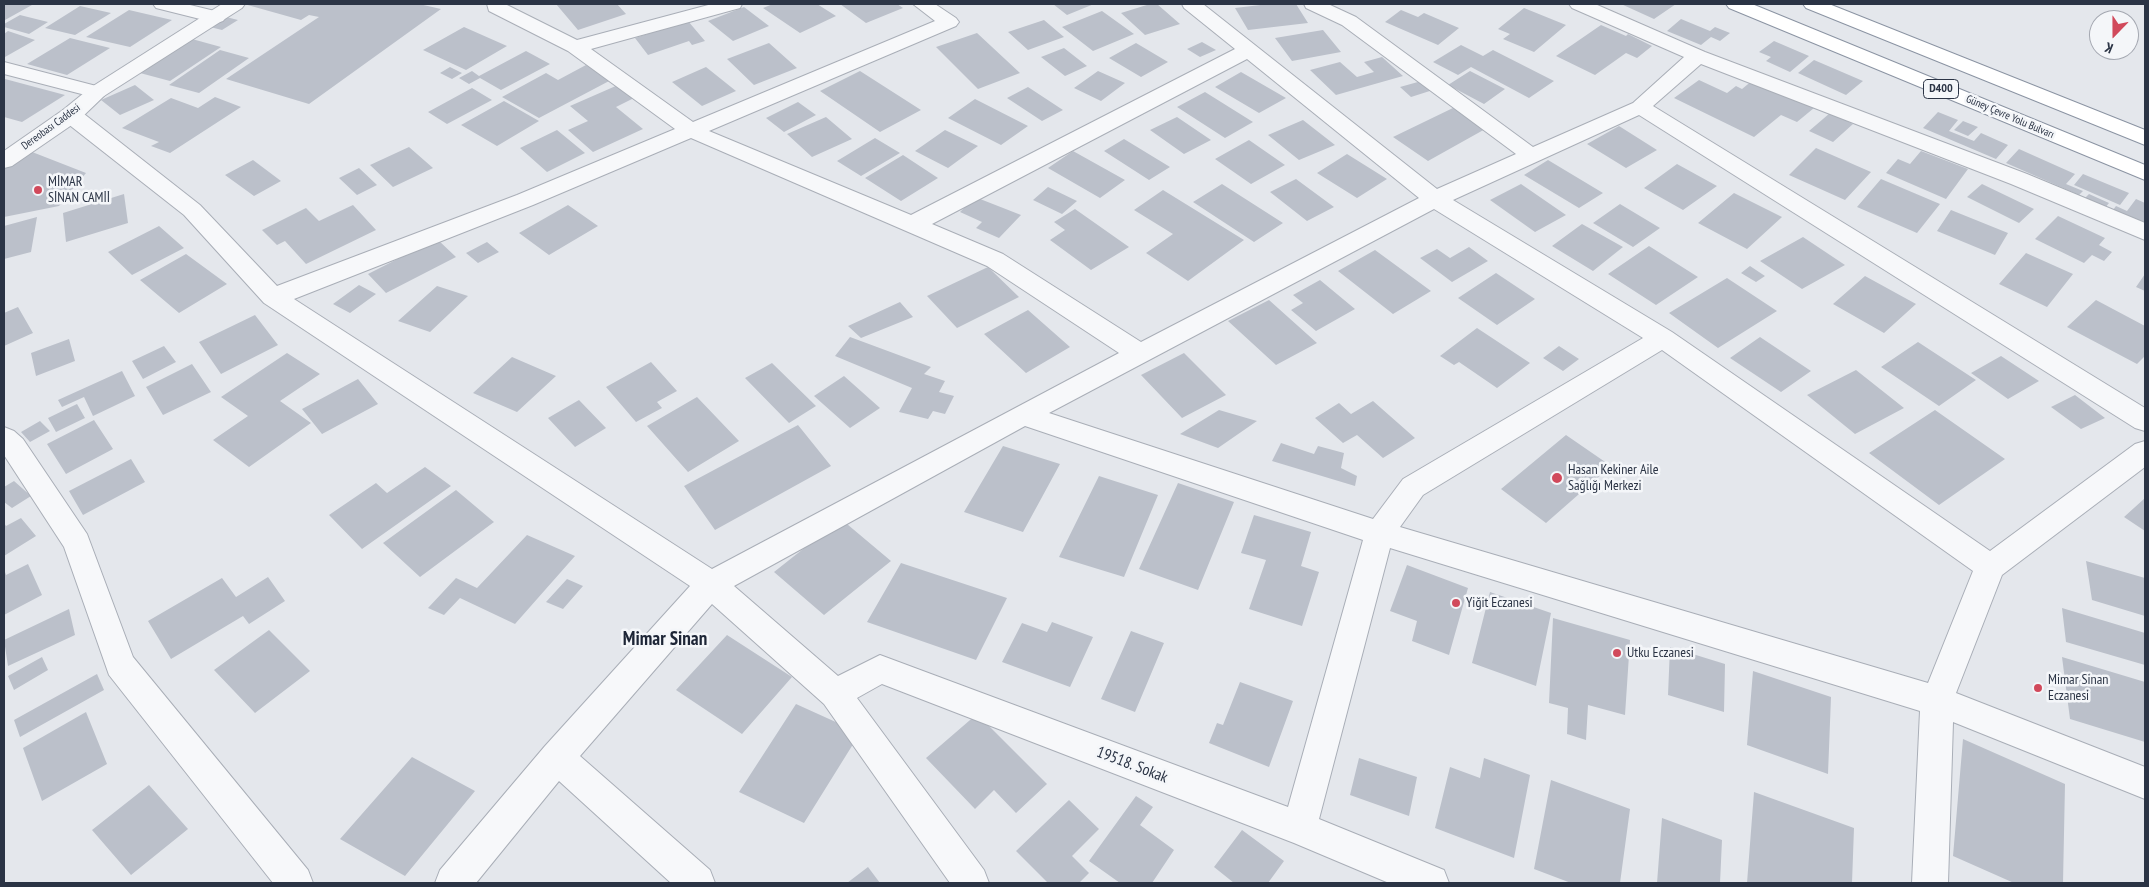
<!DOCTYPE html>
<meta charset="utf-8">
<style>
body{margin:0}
#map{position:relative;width:2149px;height:887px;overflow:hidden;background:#e4e7ec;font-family:"PT Sans Narrow",sans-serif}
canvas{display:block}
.frame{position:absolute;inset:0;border:5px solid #2b3445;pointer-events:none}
.north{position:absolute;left:2089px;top:10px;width:50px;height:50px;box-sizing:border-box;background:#f4f6f9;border:1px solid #a4a8b1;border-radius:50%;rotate:202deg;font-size:14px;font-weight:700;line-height:20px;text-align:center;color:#2b3445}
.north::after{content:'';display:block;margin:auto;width:18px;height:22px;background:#d1495b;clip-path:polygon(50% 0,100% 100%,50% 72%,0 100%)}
</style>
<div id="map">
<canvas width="2149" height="887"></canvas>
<div class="frame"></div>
<div class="north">K</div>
</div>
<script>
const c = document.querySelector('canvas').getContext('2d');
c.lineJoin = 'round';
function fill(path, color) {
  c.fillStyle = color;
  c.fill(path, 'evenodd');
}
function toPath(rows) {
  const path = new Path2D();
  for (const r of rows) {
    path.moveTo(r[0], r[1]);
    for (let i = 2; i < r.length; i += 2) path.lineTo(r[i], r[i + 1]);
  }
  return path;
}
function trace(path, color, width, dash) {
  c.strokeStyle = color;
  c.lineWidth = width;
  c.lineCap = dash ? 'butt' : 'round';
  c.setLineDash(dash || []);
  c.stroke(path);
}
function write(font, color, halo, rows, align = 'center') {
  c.font = font + ' "PT Sans Narrow",sans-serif';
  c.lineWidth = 5;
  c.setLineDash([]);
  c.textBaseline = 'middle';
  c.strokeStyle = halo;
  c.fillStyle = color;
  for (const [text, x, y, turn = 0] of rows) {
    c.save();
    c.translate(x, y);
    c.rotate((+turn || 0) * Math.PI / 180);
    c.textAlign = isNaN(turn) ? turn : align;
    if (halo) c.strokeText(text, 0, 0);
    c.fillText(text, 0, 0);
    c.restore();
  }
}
fill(toPath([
 [6,4,29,4,32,5,5,20,4,5],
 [244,4,419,4,441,9,309,104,226,79,319,17,309,15,301,20],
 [556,4,617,4,626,14,578,30],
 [773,4,817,4,836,16,800,33,763,8],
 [840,4,897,4,903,8,866,23],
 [1053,4,1094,4,1067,15],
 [1150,4,1157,4,1180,24,1145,35,1121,13],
 [1269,4,1296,4,1308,23,1248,30,1235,8],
 [1621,4,1676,4,1654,19],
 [80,6,111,13,75,35,45,28],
 [744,7,769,26,733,41,708,21],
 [1524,8,1566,25,1534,52,1503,39,1510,34,1498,29],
 [129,10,172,20,130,47,86,37],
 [1401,10,1418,17,1424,13,1459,28,1438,45,1385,22],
 [1102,11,1134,34,1093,51,1062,27],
 [20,15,48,22,29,34,4,27,4,24],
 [226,17,238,20,222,30,210,27],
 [1681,19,1710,31,1715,27,1730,33,1720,41,1711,37,1701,45,1667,31],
 [1044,20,1064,37,1028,50,1008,32],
 [688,21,705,41,692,45,689,41,648,55,635,38],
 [1601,25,1626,36,1628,34,1652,46,1637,58,1626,53,1595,75,1556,56],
 [464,27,507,46,466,70,423,50],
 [1323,30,1341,52,1292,61,1275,38],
 [8,31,35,40,5,57,4,34],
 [977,33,1020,73,978,89,936,47],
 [70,38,110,48,67,75,27,64],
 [192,39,221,47,170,81,140,73],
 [1774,41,1809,56,1790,72,1766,61,1771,57,1759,52],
 [1202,42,1216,50,1200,57,1187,49],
 [769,43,797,68,754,85,727,59],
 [1136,43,1168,62,1141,77,1109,58],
 [1461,45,1483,56,1493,50,1554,81,1529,98,1471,67,1458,75,1433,62],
 [1064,48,1087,66,1065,76,1041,57],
 [220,50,249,58,199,93,169,85],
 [526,51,550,64,501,90,480,78,469,84,459,78,472,71,479,76],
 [1382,57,1403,76,1336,95,1310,70,1340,62,1357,77,1374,72,1364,62],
 [1814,60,1863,81,1846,95,1798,73],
 [586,65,611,80,539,118,502,97,546,73,558,80],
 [450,67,462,73,452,79,440,73],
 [706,67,736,91,702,106,672,82],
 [860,71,921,110,880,132,820,91],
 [1098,71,1125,83,1101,101,1074,88],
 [1470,71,1505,89,1484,104,1448,85],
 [1241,72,1286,98,1259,113,1215,87],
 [4,79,5,79,65,95,22,122,4,117],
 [1425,80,1436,89,1411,97,1400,87],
 [1699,80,1727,93,1736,86,1742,89,1753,80,1814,108,1797,122,1781,115,1754,137,1674,98],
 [135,85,154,100,120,115,101,100],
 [618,85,634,98,616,107,643,129,593,152,568,130,588,121,570,106],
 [1028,87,1063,110,1042,121,1007,98],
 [472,88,492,100,447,124,428,112],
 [1205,92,1253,122,1225,138,1177,107],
 [215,97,241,107,170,153,151,146,159,142,122,128,171,98,198,108],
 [975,99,1028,126,1001,145,948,118],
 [504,101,539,121,497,146,461,125],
 [798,102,816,115,784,132,766,118],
 [1455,107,1487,128,1428,161,1393,137],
 [1938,112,1958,120,1949,131,1974,141,1981,133,2008,145,1996,159,1923,128],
 [1830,113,1853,124,1833,142,1809,131],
 [826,117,852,139,812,157,787,134],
 [1177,117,1211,140,1184,154,1150,130],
 [1303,120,1335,145,1299,160,1268,135],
 [1963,121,1978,127,1968,136,1954,130],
 [1619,126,1657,150,1626,168,1587,144],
 [557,130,585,153,547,172,520,148],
 [945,130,978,146,948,168,915,151],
 [875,138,900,153,861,176,837,161],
 [1124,139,1170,167,1149,180,1104,151],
 [1249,140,1285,165,1251,184,1215,159],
 [409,147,433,168,393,187,370,165],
 [1816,148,1871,172,1845,200,1789,175],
 [2019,149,2075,174,2066,184,2083,191,2079,195,2006,163],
 [27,150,86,173,59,206,4,217,4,166],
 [1073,151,1125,180,1100,198,1048,168],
 [1921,151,1968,169,1946,199,1886,173,1898,159,1910,164],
 [1347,154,1387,179,1357,198,1317,173],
 [903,155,938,178,901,201,865,178],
 [253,160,281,181,254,196,225,175],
 [1548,160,1603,193,1579,208,1524,175],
 [1677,164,1717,186,1683,210,1644,188],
 [359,168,377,185,357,195,339,178],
 [2083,174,2129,193,2120,205,2074,185],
 [1296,179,1334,207,1307,221,1270,192],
 [1881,179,1940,204,1917,233,1857,207],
 [1222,184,1283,223,1254,242,1193,202],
 [1521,184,1566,215,1535,232,1490,200],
 [1982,184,2034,209,2019,223,1967,197],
 [1048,187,1077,201,1062,214,1033,200],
 [1163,190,1244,240,1188,281,1146,253,1173,234,1134,210],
 [1734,193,1782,217,1747,249,1698,223],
 [124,194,128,223,66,242,63,213],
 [2089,194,2109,203,2105,208,2085,198],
 [975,197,1021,215,999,238,976,228,982,222,960,212],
 [2136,199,2145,203,2145,223,2113,210,2116,206,2127,211],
 [1620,204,1660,228,1633,247,1593,223],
 [353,205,376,230,306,264,285,241,277,245,262,230,306,208,319,221],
 [568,205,598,226,549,255,519,233],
 [1075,209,1129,247,1091,270,1050,240,1065,230,1054,222],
 [1951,210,2008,233,1995,255,1937,231],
 [2058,216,2105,238,2099,245,2112,252,2104,261,2092,255,2084,263,2035,239],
 [37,217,31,252,4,259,4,226],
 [1582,224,1623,247,1593,271,1552,246],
 [159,226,184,248,132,275,108,252],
 [1803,237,1845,265,1802,289,1760,261],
 [437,239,456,257,386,293,368,274],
 [487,242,499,252,478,263,466,253],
 [1649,246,1698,277,1656,305,1608,274],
 [1469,247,1488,261,1452,282,1420,258,1437,249,1450,258],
 [1375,250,1431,291,1393,314,1338,271],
 [2026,253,2073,274,2047,307,1999,284],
 [186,254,227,284,179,313,140,280],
 [1750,266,1765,276,1756,282,1741,273],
 [988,267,1019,297,957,328,927,296],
 [1496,273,1535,299,1497,325,1458,298],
 [2145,274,2145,291,2136,287],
 [1865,276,1916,304,1884,333,1833,304],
 [1727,278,1777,311,1718,348,1669,313],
 [1320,280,1355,309,1316,331,1291,310,1303,303,1293,295],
 [359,285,376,294,350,313,333,304],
 [437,286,468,296,430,332,398,321],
 [1269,300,1317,343,1276,365,1228,321],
 [2096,300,2145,326,2145,356,2137,364,2067,327],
 [900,302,913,317,861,338,848,326],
 [18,307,33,333,4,346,4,313],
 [1028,310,1070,347,1026,373,984,334],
 [255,315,278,345,221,374,199,342],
 [1477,328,1530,363,1497,388,1459,362,1454,365,1440,356],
 [850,337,931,367,924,374,945,381,939,392,954,396,945,414,933,411,928,419,899,412,912,388,835,356],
 [1760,337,1811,371,1781,392,1730,358],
 [69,339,75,361,36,376,31,353],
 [1918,342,1976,380,1939,406,1881,367],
 [164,346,176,362,143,379,132,361],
 [1559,346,1579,359,1563,371,1543,358],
 [287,353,320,374,280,401,311,423,249,467,213,440,248,416,221,397],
 [1184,353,1226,395,1182,418,1141,375],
 [2001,356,2039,381,2008,399,1971,373],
 [512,357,556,376,517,412,473,393],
 [651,362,677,391,657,402,662,408,636,422,606,387],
 [772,363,816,406,789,423,745,378],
 [192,364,211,392,163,415,146,387],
 [1856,370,1904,408,1855,434,1807,395],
 [122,371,135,396,93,416,84,397,62,407,58,400],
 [844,376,880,408,850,428,814,396],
 [358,379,378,404,322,434,302,409],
 [2075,395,2105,418,2081,429,2051,407],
 [697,397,739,441,688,472,647,426],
 [579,400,606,428,575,447,548,418],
 [1373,401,1415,438,1383,458,1357,435,1343,443,1315,418,1339,403,1351,414],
 [77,404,85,418,56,432,48,418],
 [1219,410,1257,421,1218,448,1180,434],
 [1935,410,2005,459,1939,505,1869,453],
 [94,420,113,449,66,474,47,444],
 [40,421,50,431,30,442,21,432],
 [798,425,831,466,715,530,684,486],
 [1566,435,1611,466,1546,523,1501,489],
 [1281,443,1314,454,1318,446,1344,453,1341,468,1357,476,1355,486,1272,461],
 [1003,446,1060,464,1023,532,964,512],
 [131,459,145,482,83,515,69,491],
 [425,467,451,486,362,549,329,515,376,483,387,493],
 [1099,476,1158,495,1124,577,1059,557],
 [14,481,31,496,12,508,4,502,4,487],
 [1178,483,1234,502,1198,590,1139,569],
 [456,490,494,522,420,577,383,543],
 [2145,498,2145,531,2124,517],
 [1254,515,1311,532,1301,566,1319,572,1302,626,1249,609,1266,560,1241,553],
 [21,518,36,536,4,556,4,523,6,526],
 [841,519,891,561,824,615,774,572],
 [527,535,575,556,515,624,460,598,444,615,428,608,456,578,477,588],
 [2086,561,2145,578,2145,616,2092,600],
 [901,563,1007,598,976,660,867,622],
 [28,564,42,595,4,615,4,569,6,575],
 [1407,565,1468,588,1449,655,1412,641,1417,621,1390,611],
 [268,577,285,601,249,624,243,616,171,659,148,621,222,578,236,597],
 [567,579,583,586,563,609,546,602],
 [1490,592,1551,613,1536,686,1472,663],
 [2062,608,2145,633,2145,665,2066,642],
 [69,609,75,635,8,666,4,640],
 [1553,618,1630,640,1625,715,1588,705,1586,740,1567,734,1568,708,1549,703],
 [1052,622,1093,637,1070,687,1002,662,1022,623,1047,632],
 [269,630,310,671,255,713,214,670],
 [1131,631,1164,643,1135,712,1101,699],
 [727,635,792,677,742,734,676,690],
 [1670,647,1725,664,1724,712,1668,695],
 [42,657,48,670,14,690,8,676],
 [2062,657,2145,682,2145,742,2070,719],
 [1753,671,1831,697,1828,774,1747,745],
 [97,674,104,690,20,737,14,720],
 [1240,682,1293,701,1269,767,1209,743,1217,723,1223,725],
 [796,704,860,733,804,823,739,792],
 [86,712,107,764,42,801,23,748],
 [977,714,1047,784,1016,813,994,790,975,809,926,758],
 [1963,739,2065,784,2063,883,2014,883,1953,856],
 [412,757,475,791,405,876,340,839],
 [1359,758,1417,777,1409,816,1350,795],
 [1484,758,1530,775,1514,858,1435,828,1450,767,1480,778],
 [1551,780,1630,809,1620,883,1571,883,1534,869],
 [149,785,188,829,131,875,92,830],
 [1754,792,1854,828,1852,883,1747,883],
 [1136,796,1153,807,1140,825,1174,850,1152,883,1120,883,1089,861],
 [1069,800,1099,829,1072,856,1089,873,1079,883,1048,883,1016,851],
 [1662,818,1722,840,1720,883,1657,883],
 [1242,830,1284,861,1268,883,1234,883,1214,867],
 [868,867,880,883,847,883]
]), '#bbc0ca');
const minor = toPath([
 [153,4,186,4,223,13,226,17,223,21,216,23,156,8,153,4],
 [487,4,505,4,577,40,712,4,742,4,740,8,591,49,693,122,935,21,913,4,935,4,956,18,959,22,956,26,709,131,911,215,1235,49,1184,8,1182,4,1203,4,1437,189,1516,154,1342,25,1306,8,1304,4,1328,4,1356,17,1533,147,1633,103,1684,57,1572,8,1569,4,1595,4,1705,52,2027,174,2145,223,2145,240,2011,184,1701,64,1653,106,2145,408,2145,431,2135,428,1639,115,1453,200,1672,332,1990,551,2135,444,2145,441,2145,467,2002,575,1956,693,2145,767,2145,799,1953,722,1948,883,1912,883,1920,711,1390,548,1319,819,1444,870,1449,883,1389,883,1294,843,882,684,857,698,984,870,989,883,950,883,824,704,712,604,580,756,710,870,715,883,671,883,559,781,476,883,435,883,440,870,545,746,690,586,264,303,184,215,63,120,60,115,63,110,71,109,79,110,200,205,277,286,517,195,675,129,568,51,489,11,487,4],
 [1247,59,1419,198,1141,342,1003,254,932,224,1247,59],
 [691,138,987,266,1119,353,712,569,294,299,533,205,691,138],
 [1434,209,1643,338,1403,479,1373,519,1049,413,1434,209],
 [1662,350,1973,571,1928,683,1400,527,1423,495,1662,350],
 [1025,426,1363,540,1288,807,880,655,838,676,734,586,1025,426],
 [4,62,104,88,107,92,104,96,97,98,4,74,4,62],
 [4,427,14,431,23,439,87,534,133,657,308,870,313,883,273,883,109,675,64,547,4,455,4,427]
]);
const tertiary = toPath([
 [222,4,245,4,242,8,104,96,79,120,12,166,4,168,4,151,63,110,90,88,222,4]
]);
const trunk = toPath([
 [1726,4,1752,4,2145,165,2145,180,1729,8,1726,4],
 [1803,4,1829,4,2145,130,2145,145,1806,8,1803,4]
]);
trace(minor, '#a9aeb7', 2);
trace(tertiary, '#a9aeb7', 2);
trace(trunk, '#8b94a3', 2);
fill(minor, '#f7f8fa');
fill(tertiary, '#f7f8fa');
fill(trunk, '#fff');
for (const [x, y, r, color] of [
 [38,190,5,"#d1495b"],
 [1557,478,6,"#d1495b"],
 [1456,603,5,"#d1495b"],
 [1617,653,5,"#d1495b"],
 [2038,688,5,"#d1495b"]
]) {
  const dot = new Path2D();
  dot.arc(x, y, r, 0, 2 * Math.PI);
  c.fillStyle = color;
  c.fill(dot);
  trace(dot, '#f4f6f9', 2);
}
write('11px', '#2b3445', '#f4f6f9', [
 ["Güney Çevre Yolu Bulvarı",2010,117,23],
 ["Dereobası Caddesi",51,127,-36]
]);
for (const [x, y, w] of [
 [1941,89,35]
]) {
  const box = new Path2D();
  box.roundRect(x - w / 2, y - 9.5, w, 19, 4);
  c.fillStyle = '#f4f6f9';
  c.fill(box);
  trace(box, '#2b3445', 1);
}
write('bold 12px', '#2b3445', null, [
 ["D400",1941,89]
]);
write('14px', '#2b3445', '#f4f6f9', [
 ["MİMAR",48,182],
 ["SİNAN CAMİİ",48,198],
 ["Hasan Kekiner Aile",1568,470],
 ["Sağlığı Merkezi",1568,486],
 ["Yiğit Eczanesi",1466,603],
 ["Utku Eczanesi",1627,653],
 ["Mimar Sinan",2048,680],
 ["Eczanesi",2048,696]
], 'left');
write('16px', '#2b3445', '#f4f6f9', [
 ["19518. Sokak",1132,765,21]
]);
write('bold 19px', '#1d2536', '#f4f6f9', [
 ["Mimar Sinan",665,640]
]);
</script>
